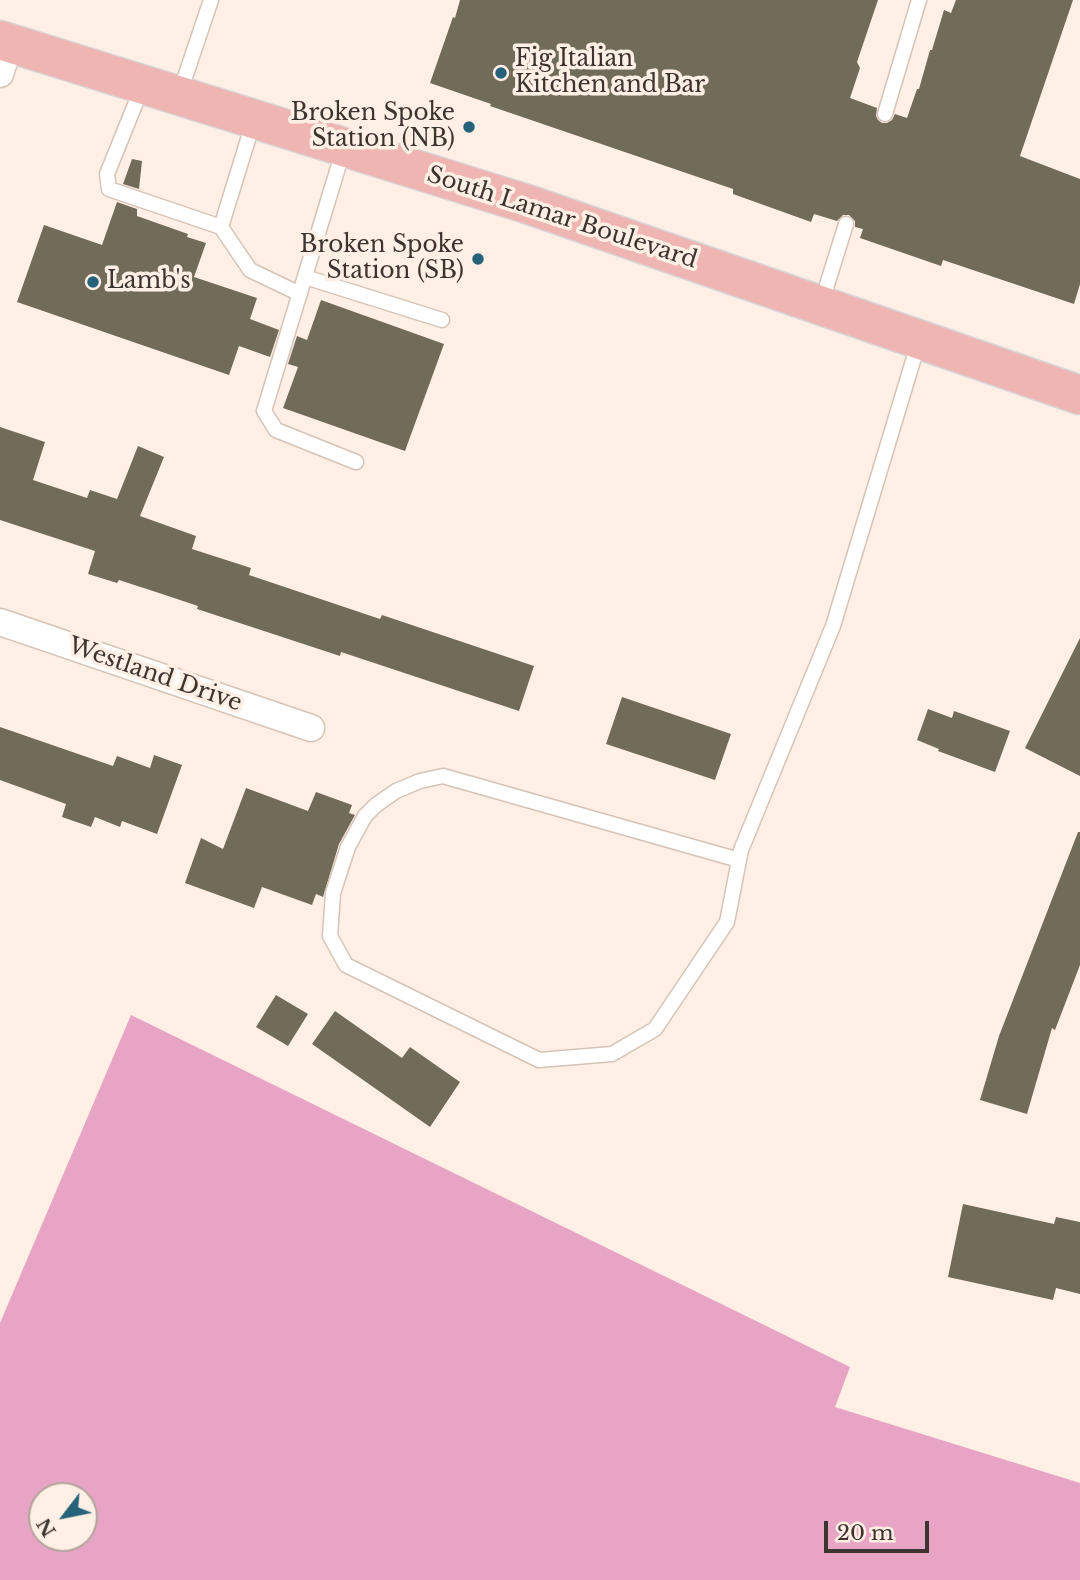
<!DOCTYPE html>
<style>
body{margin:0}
#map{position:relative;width:1080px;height:1580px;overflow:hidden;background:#ffefe4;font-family:"Libre Baskerville",serif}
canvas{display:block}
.north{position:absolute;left:28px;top:1482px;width:70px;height:70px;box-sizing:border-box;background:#ffefe4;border:2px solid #b1a49c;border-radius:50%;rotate:238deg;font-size:19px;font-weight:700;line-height:28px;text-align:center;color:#3c342f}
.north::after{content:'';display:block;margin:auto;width:24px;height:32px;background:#26627a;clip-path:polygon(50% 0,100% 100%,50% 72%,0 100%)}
.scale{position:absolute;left:824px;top:1521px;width:105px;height:32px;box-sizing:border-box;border:4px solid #3c342f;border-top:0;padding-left:9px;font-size:21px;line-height:24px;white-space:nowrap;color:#3c342f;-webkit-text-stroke:5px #ffefe4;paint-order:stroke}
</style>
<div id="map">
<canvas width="1080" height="1580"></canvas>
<div class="north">N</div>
<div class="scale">20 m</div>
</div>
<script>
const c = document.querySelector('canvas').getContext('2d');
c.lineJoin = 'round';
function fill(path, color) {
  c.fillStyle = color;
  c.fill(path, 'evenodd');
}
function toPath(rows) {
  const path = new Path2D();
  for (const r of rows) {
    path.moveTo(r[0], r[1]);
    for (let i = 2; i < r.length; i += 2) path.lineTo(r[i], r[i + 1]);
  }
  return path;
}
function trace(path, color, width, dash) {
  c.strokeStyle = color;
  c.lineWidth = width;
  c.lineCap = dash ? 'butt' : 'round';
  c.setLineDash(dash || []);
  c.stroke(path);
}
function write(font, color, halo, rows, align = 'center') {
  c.font = font + ' "Libre Baskerville",serif';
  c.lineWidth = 7;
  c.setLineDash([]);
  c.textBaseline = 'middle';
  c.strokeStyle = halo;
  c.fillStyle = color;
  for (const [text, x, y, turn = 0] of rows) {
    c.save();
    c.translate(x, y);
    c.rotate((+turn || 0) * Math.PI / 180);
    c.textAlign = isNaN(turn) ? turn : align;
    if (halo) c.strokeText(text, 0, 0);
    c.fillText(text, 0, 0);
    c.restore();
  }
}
fill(toPath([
 [131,1015,850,1367,835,1407,1080,1483,1080,1580,0,1580,0,1323],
 [42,1496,84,1496,84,1538,42,1538]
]), '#e8a4c5');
fill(toPath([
 [460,0,878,0,857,62,860,68,850,98,877,108,876,116,878,120,882,123,887,123,892,120,895,114,907,118,917,89,919,89,930,50,932,50,944,10,951,13,956,0,1073,0,1020,156,1080,179,1080,284,1074,304,943,260,941,266,860,238,863,229,855,227,855,221,849,215,843,215,837,221,814,214,811,222,733,194,733,189,490,106,491,104,430,83,453,17,455,18],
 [132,159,142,161,139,189,123,184],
 [117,202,137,209,137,216,188,234,187,237,206,243,194,277,257,298,250,319,279,330,270,357,239,346,229,375,17,302,44,225,102,245],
 [321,300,444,344,405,451,283,408,298,367,288,364,297,336,307,340],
 [0,427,45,442,33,480,87,498,90,490,117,499,138,446,164,457,140,516,196,536,192,549,251,568,249,575,380,619,382,615,534,666,519,711,341,652,340,656,197,609,198,606,156,592,119,580,117,583,88,574,95,551,0,520],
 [1080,638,1080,776,1025,748],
 [622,697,731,734,715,780,606,744],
 [928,709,952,718,954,711,1010,731,995,772,938,751,939,749,917,740],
 [0,727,113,766,117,756,150,768,154,755,182,765,157,834,122,821,120,827,95,817,91,827,62,817,66,804,0,780],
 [246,788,308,811,316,792,352,805,349,813,355,815,339,844,323,897,316,894,312,905,262,887,254,908,185,883,201,838,223,849],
 [1078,832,1080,832,1080,965,1055,1030,1052,1028,1027,1114,980,1100,999,1036],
 [276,995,308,1014,288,1046,256,1027],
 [335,1011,402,1058,410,1047,460,1082,430,1127,312,1044],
 [963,1204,1054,1224,1056,1217,1080,1222,1080,1294,1056,1288,1053,1300,948,1277]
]), '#716b59');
const lane = toPath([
 [143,85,107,174,109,189,221,227],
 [179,95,211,0],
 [885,114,919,0],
 [254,120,221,227,250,270,300,294],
 [344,148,264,411,276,430,356,462],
 [305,277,442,320],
 [821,304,846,224],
 [739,860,443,776,420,781,396,791,376,805,365,816,348,847,333,893,330,936,346,965,539,1060,612,1054,655,1029,727,922,739,860,741,850,833,626,919,341]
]);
const street = toPath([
 [0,74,10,43],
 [0,622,311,728]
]);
const primary = toPath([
 [0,40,527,204,1080,395]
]);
trace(lane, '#d6c3b5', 17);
trace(street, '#d6c3b5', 29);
trace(primary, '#d8d6d5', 41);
trace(lane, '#fff', 14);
trace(street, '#fff', 26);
trace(primary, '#eeb5b2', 38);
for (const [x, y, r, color] of [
 [501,73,7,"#26627a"],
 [469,127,7,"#26627a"],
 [478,259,7,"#26627a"],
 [93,282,7,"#26627a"]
]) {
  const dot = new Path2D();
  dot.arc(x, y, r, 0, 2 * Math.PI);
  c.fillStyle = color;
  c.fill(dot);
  trace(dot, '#ffefe4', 2.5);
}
write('23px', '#3c342f', '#ffefe4', [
 ["Fig Italian",515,60],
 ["Kitchen and Bar",515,86],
 ["Broken Spoke",455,114,"right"],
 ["Station (NB)",455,140,"right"],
 ["Broken Spoke",464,246,"right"],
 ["Station (SB)",464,272,"right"],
 ["Lamb's",107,282]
], 'left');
write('23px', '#3c342f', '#ffefe4', [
 ["South Lamar Boulevard",562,218,18],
 ["Westland Drive",155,675,19]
]);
</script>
